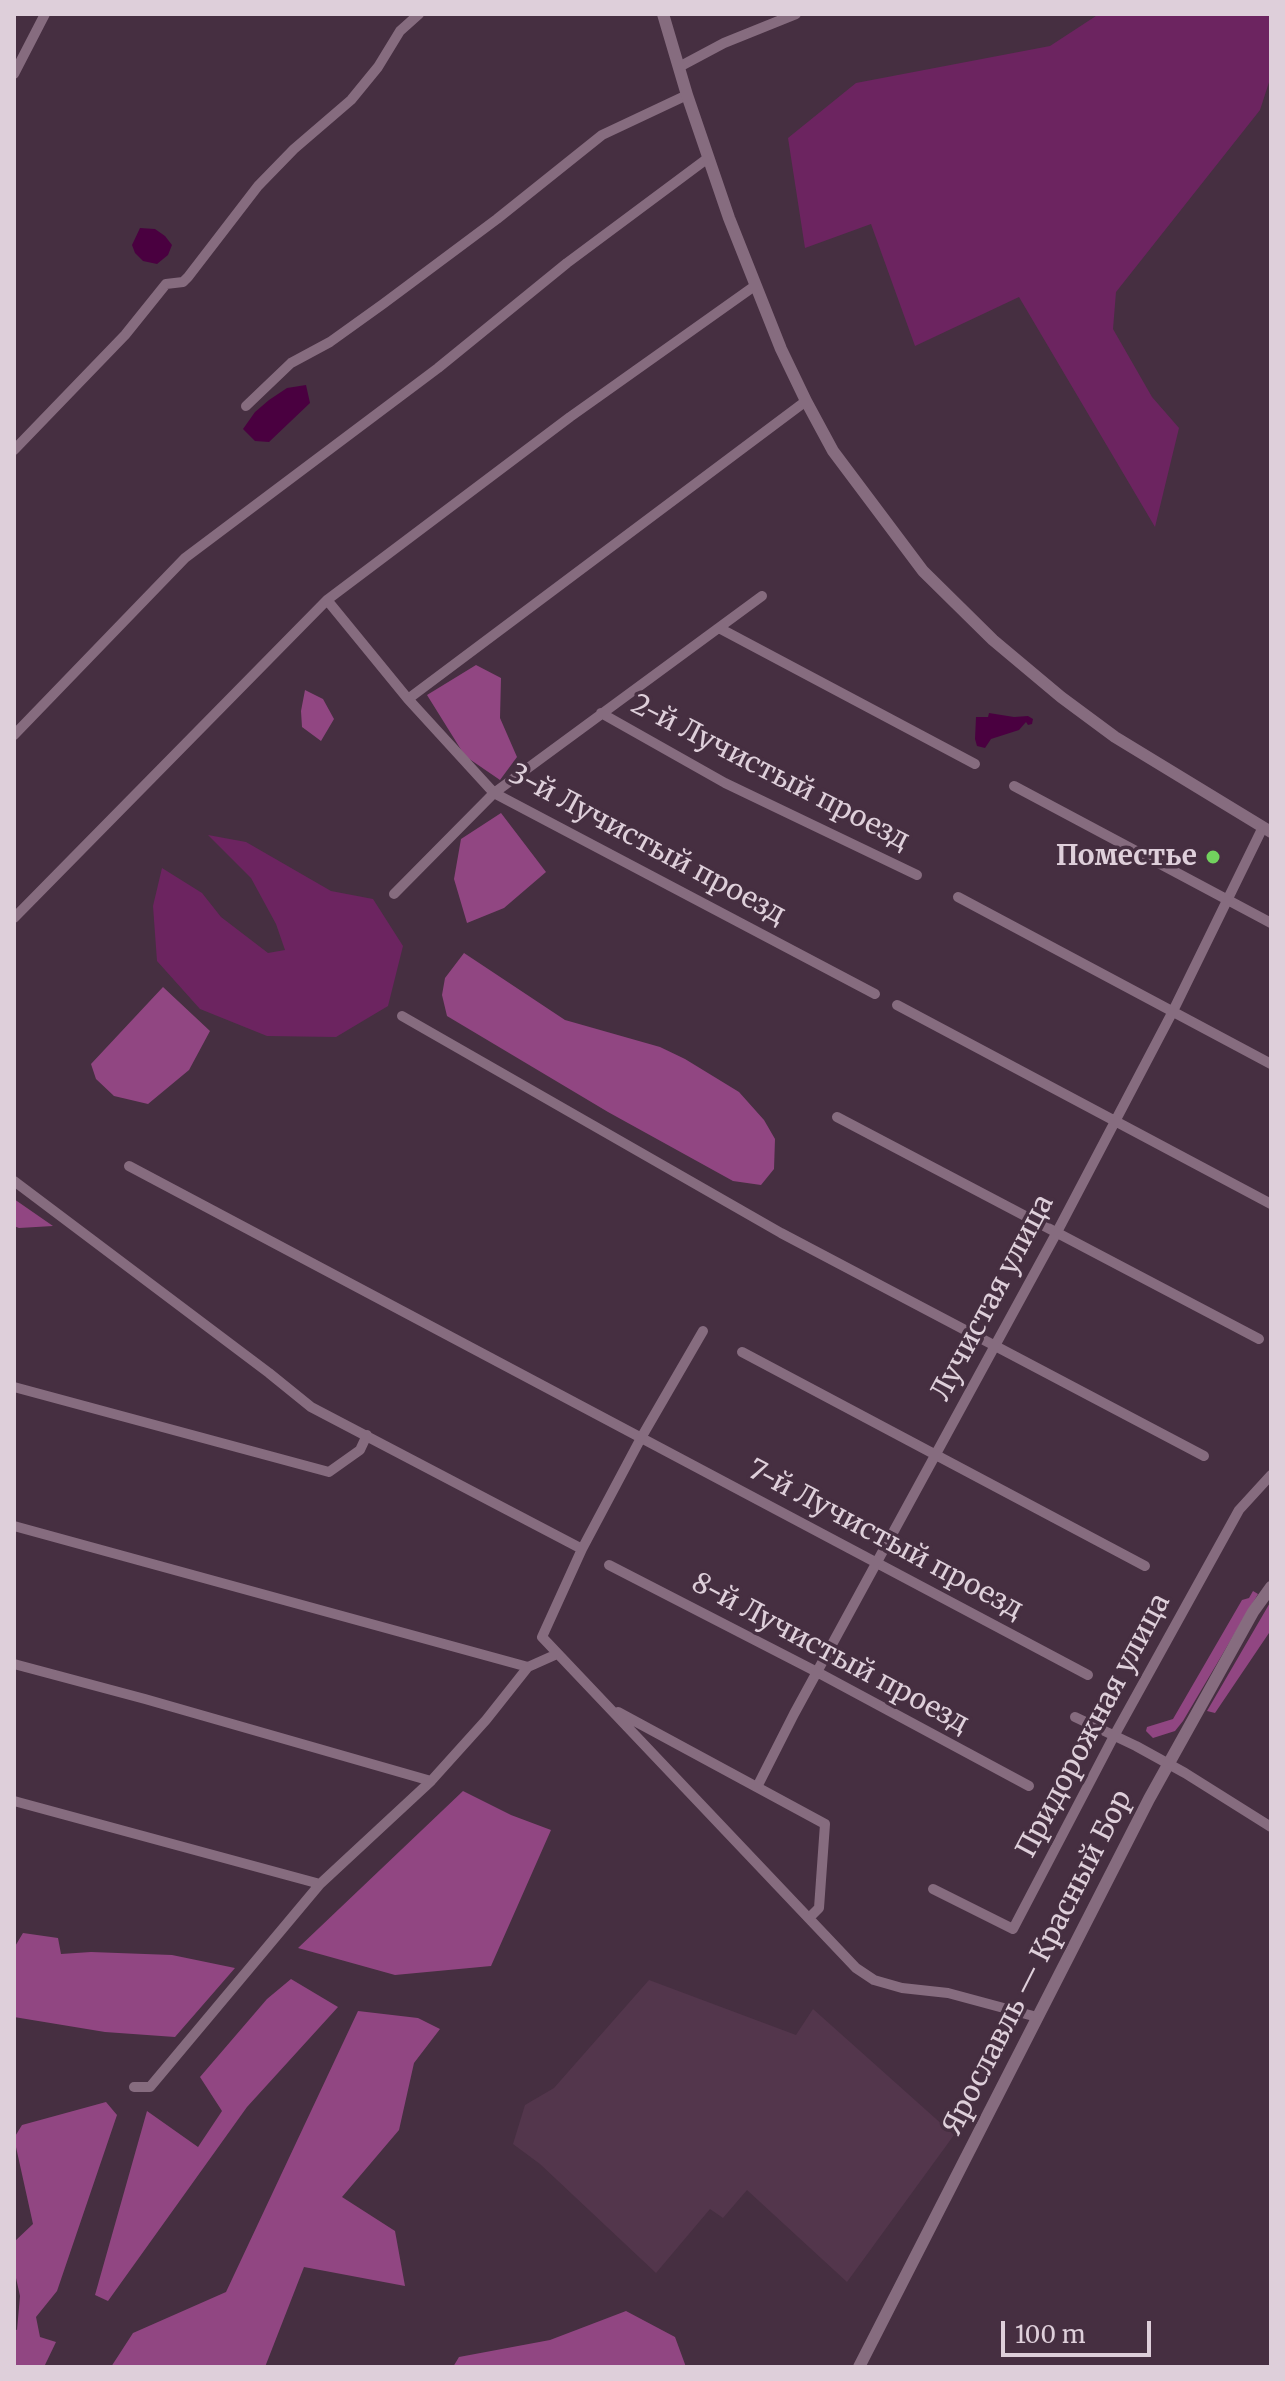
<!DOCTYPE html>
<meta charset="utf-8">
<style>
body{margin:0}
#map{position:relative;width:1285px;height:2381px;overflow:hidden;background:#462f41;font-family:Merriweather,serif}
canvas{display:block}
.frame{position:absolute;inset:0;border:16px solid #decfda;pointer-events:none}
.scale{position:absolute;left:1001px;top:2321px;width:150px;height:36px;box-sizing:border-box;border:4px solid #decfda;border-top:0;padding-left:10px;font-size:24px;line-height:28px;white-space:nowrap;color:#decfda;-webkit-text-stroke:6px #462f41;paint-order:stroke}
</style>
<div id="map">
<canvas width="1285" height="2381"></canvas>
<div class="frame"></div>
<div class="scale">100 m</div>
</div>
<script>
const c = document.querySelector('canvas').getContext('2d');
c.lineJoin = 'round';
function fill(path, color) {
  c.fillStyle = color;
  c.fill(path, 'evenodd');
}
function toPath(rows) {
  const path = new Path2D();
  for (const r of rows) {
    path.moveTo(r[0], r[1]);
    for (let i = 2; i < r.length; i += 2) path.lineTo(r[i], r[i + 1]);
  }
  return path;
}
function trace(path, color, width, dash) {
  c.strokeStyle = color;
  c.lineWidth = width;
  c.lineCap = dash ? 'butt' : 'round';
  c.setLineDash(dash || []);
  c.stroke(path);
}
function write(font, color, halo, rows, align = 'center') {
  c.font = font + ' Merriweather,serif';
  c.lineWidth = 7;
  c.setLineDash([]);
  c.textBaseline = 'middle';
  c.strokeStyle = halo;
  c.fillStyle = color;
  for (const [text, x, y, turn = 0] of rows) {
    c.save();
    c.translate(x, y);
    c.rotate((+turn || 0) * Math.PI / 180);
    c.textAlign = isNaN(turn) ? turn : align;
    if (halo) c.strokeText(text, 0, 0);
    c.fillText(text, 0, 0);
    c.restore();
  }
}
fill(toPath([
 [649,1980,796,2035,813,2009,954,2135,847,2282,747,2190,723,2218,710,2209,656,2273,540,2164,513,2144,525,2105,554,2088]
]), '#53364c');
fill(toPath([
 [1099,14,1271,14,1271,76,1260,110,1116,292,1113,329,1152,397,1179,428,1155,527,1019,297,915,346,871,224,805,248,788,138,856,83,1050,46],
 [208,835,246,842,331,891,373,899,403,946,388,1006,336,1037,267,1036,200,1009,157,961,153,906,162,868,202,893,221,917,268,953,285,950,276,924,251,878]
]), '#6c2460');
fill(toPath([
 [476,665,501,678,500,718,517,757,500,780,465,756,427,695],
 [305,690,323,699,334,719,321,741,302,727,301,711],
 [501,813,546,872,504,908,467,923,454,879,461,839],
 [464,953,565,1020,660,1047,685,1059,739,1092,764,1120,775,1139,774,1169,761,1185,733,1181,608,1112,447,1016,442,995,445,978],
 [163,987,210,1031,189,1070,148,1104,114,1096,96,1079,91,1064],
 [14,1199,53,1226,19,1228,14,1226],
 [1253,1591,1258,1594,1183,1721,1175,1731,1153,1738,1146,1731,1147,1727,1173,1719,1242,1600,1249,1598],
 [1271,1601,1271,1630,1215,1713,1207,1711],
 [463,1791,511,1815,551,1830,491,1966,395,1975,298,1948],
 [23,1933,58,1938,61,1954,91,1952,172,1955,235,1968,175,2037,105,2032,14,2017,14,1948],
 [291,1979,338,2007,247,2107,108,2301,95,2295,147,2111,198,2147,222,2111,200,2077,267,1999],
 [358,2011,418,2018,440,2029,414,2063,399,2130,342,2197,395,2231,405,2286,304,2267,265,2367,111,2367,133,2333,226,2292],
 [106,2102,117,2115,57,2291,36,2317,40,2337,56,2342,44,2367,14,2367,14,2329,17,2330,20,2296,14,2269,14,2242,33,2224,14,2138,22,2125],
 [626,2311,675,2337,686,2367,453,2367,459,2357,550,2340]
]), '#914682');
fill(toPath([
 [140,228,155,229,165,236,172,245,168,255,157,264,143,261,135,253,132,245],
 [306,385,310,403,269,442,255,441,243,429,255,412,269,400,287,388],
 [989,713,1014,717,1028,716,1033,719,1032,724,1028,725,1026,722,1019,730,991,739,985,748,977,746,975,739,976,717,988,717]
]), '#4a0040');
trace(toPath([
 [679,67,724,43,796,14],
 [14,74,45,14],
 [246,406,291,363,330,342,383,304,497,219,602,135,687,95],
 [14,450,125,335,166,284,183,282,188,277,258,186,294,149,351,100,378,67,400,31,419,14],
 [327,600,408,699,494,793,875,994],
 [719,628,975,764],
 [408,699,806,401],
 [601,713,725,783,917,875],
 [14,735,185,558,438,368,567,263,708,158],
 [1014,786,1271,923],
 [394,894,494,793,762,596],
 [958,897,1271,1064],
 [14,918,327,600,570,417,756,285],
 [897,1005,1271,1204],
 [402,1016,781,1233,1204,1456],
 [837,1117,1259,1339],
 [129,1166,1088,1675],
 [14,1181,269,1373,311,1407,582,1549],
 [703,1331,641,1438,582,1549,542,1637,856,1968,874,1980,902,1988,948,1993,1037,2017],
 [742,1352,1145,1566],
 [14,1387,329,1472,360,1450,367,1435],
 [14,1526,528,1667],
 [609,1565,817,1672,1029,1786],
 [14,1664,145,1699,431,1781],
 [618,1712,825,1824,819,1908,809,1918],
 [1075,1717,1136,1746,1185,1773,1271,1827],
 [757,1787,794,1714,1057,1232,1173,1011,1263,827],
 [14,1801,320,1884],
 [933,1889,1013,1929,1114,1736,1239,1510,1271,1475],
 [134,2087,150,2087,320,1884,431,1781,486,1720,528,1667,557,1654]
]), '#866c7f', 10);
trace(toPath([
 [663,14,687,95,729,218,781,349,806,401,833,451,923,571,993,640,1061,697,1115,737,1271,832],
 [859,2367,1149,1799,1253,1612,1271,1587]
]), '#866c7f', 12);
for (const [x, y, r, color] of [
 [1213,857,8,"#72d25e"]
]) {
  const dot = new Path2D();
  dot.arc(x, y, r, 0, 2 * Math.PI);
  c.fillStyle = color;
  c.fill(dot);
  trace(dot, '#462f41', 3);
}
write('28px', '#decfda', '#462f41', [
 ["2-й Лучистый проезд",770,773,27],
 ["3-й Лучистый проезд",647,845,28],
 ["Лучистая улица",993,1298,-62],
 ["7-й Лучистый проезд",885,1540,28],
 ["8-й Лучистый проезд",830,1654,28],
 ["Придорожная улица",1094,1726,-62],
 ["Ярославль — Красный Бор",1038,1963,-63]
]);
write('bold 28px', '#decfda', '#462f41', [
 ["Поместье",1197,857]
], 'right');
</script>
